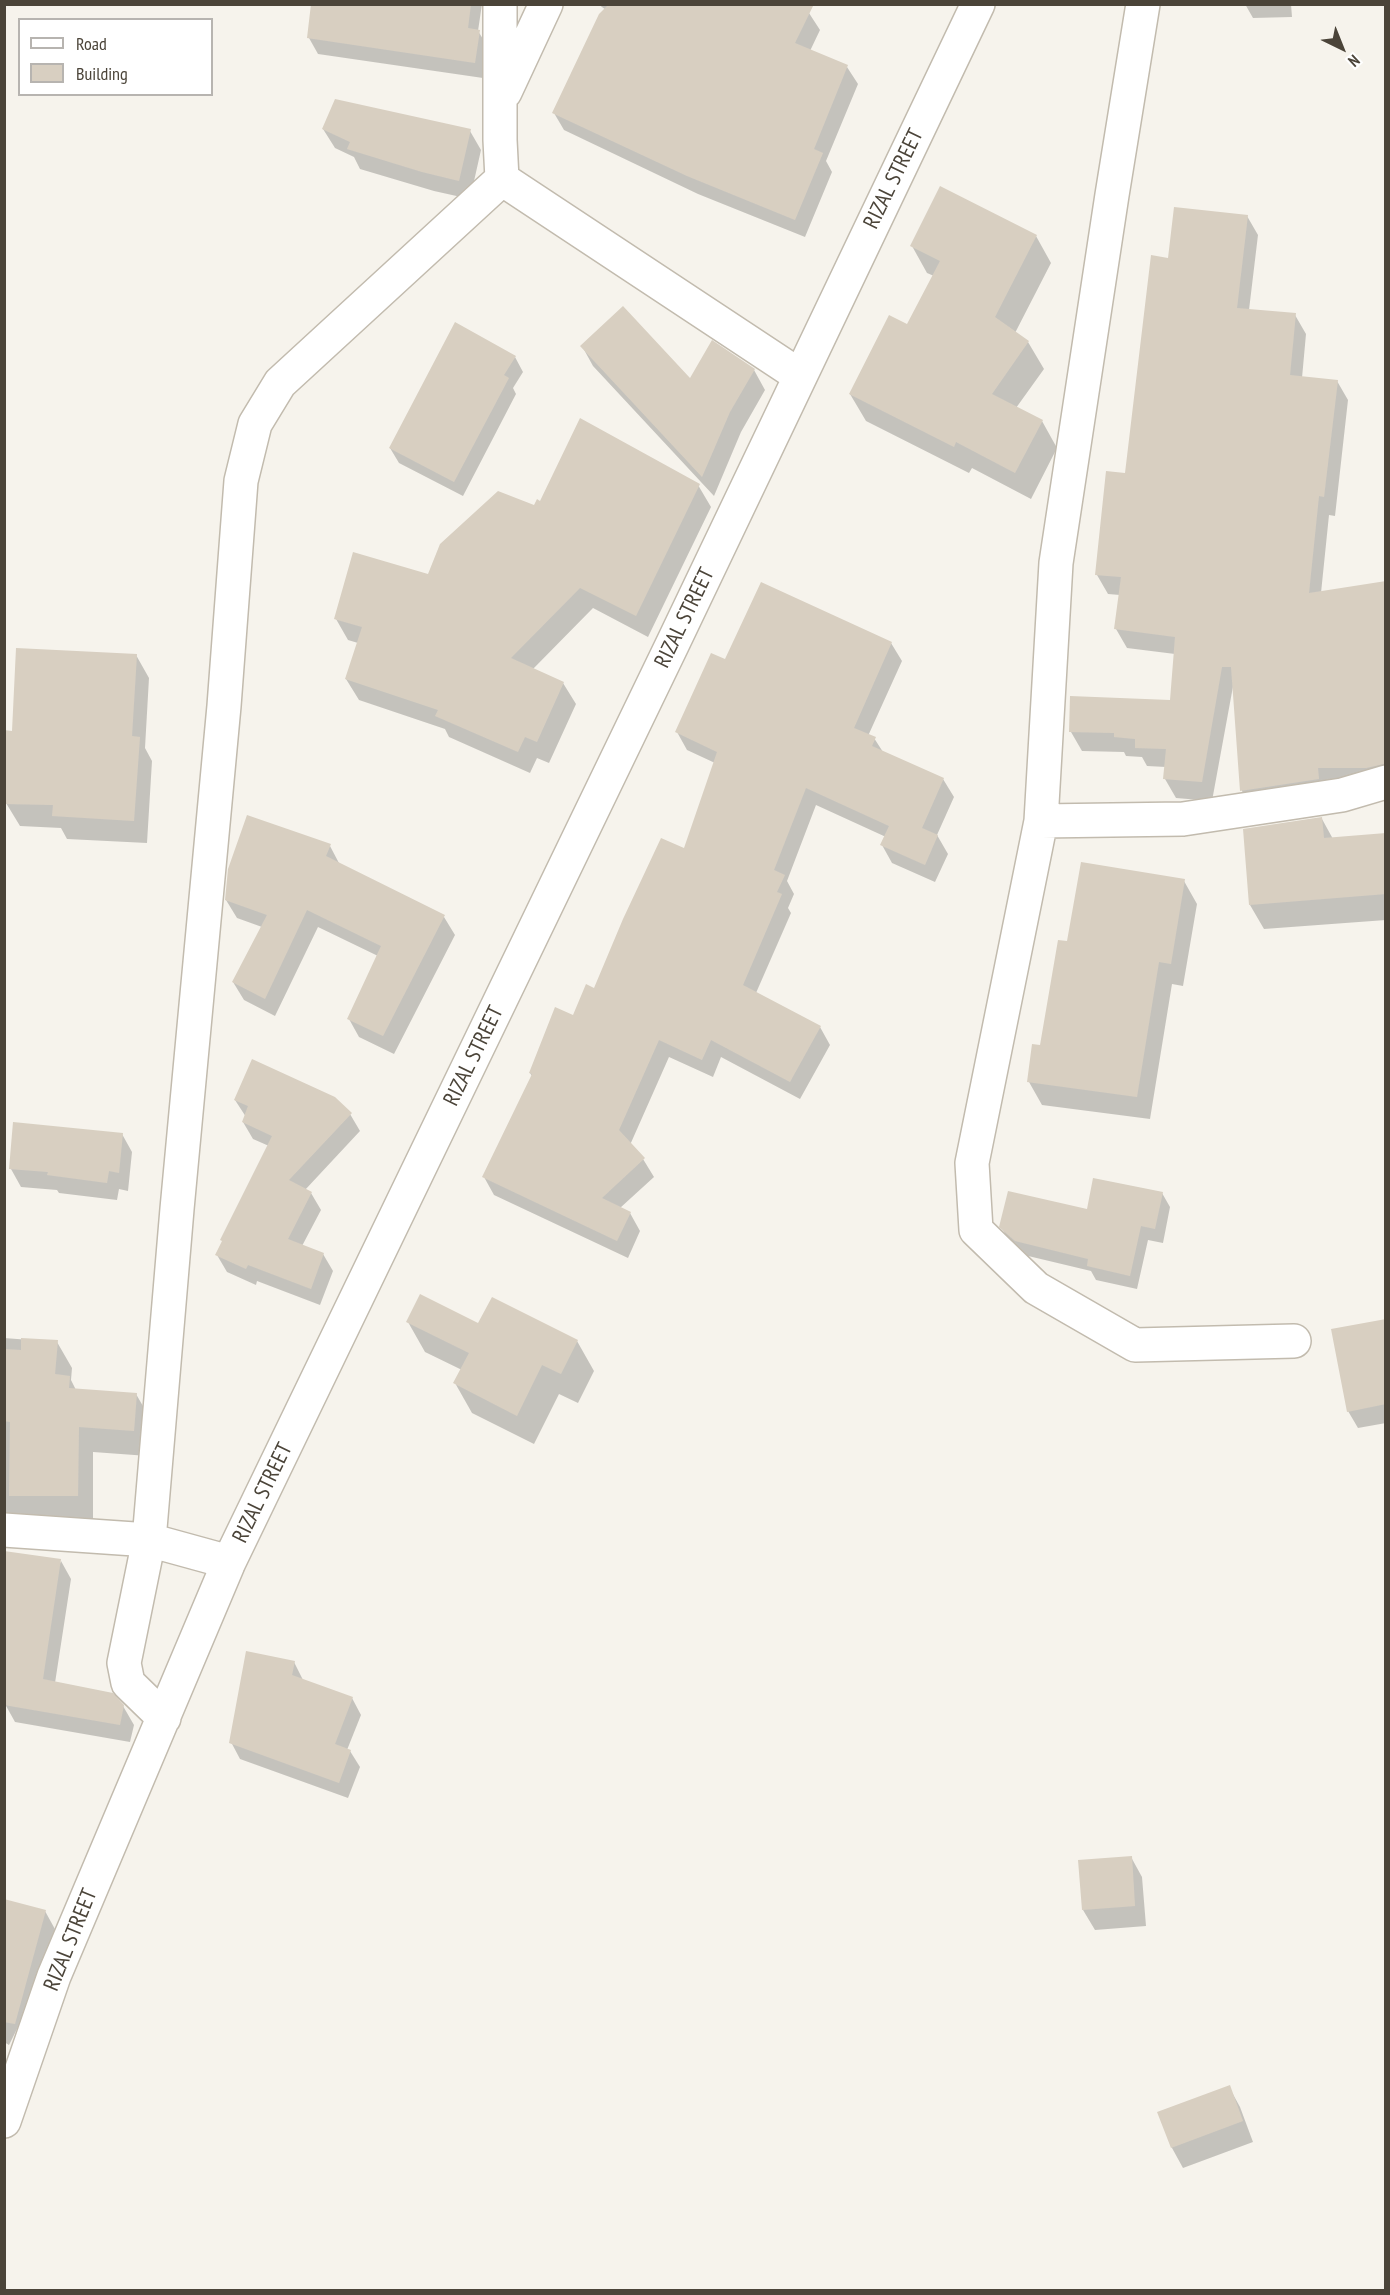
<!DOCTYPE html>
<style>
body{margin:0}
#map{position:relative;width:1390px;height:2295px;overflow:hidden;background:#f6f3ec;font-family:"PT Sans Narrow",sans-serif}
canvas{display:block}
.frame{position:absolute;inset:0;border:6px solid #4b4439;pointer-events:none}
.legend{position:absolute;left:18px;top:18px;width:195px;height:78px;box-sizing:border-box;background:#fff;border:2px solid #b7b4b0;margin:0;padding:8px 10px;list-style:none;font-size:18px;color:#4b4439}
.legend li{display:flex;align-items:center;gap:12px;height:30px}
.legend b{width:30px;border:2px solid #b7b4b0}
.north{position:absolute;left:1312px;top:18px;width:60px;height:60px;-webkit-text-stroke:4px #fff;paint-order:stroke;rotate:137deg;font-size:16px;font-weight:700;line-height:24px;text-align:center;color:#4b4439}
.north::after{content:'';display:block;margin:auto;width:21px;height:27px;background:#4b4439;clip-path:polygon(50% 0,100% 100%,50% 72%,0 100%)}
</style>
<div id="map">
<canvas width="1390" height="2295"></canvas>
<div class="frame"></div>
<ul class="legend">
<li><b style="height:8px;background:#fff"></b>Road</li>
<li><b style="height:16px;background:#d8cfc1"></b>Building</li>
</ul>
<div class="north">N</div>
</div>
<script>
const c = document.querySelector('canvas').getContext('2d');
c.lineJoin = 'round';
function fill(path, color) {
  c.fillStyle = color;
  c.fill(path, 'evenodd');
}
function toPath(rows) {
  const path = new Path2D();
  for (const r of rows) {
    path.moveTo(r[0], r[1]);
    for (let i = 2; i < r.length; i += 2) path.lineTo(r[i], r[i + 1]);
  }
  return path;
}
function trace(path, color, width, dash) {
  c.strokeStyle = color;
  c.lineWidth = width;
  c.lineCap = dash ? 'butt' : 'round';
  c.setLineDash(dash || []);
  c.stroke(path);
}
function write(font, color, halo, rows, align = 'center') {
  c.font = font + ' "PT Sans Narrow",sans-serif';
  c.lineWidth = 4.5;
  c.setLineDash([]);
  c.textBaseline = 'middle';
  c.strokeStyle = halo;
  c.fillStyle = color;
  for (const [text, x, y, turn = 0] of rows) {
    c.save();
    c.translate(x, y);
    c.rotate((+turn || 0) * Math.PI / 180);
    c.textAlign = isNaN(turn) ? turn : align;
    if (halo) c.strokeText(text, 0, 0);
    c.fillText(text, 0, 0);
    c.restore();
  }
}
fill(toPath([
 [312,4,482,4,478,31,488,47,483,78,318,54,309,38],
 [598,4,792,4,809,13,820,30,810,51,847,67,858,84,826,161,832,172,805,237,698,194,564,130,554,113,606,10],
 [1245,4,1291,4,1292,17,1253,18],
 [323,129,470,131,481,150,470,199,434,191,360,169,354,157,335,148],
 [1247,216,1258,235,1249,310,1295,315,1306,334,1302,378,1337,381,1348,400,1335,516,1329,515,1321,593,1386,582,1386,785,1253,810,1242,791,1234,681,1212,801,1176,798,1165,779,1166,767,1147,766,1142,757,1126,756,1124,752,1082,751,1071,732,1171,701,1175,654,1127,648,1116,629,1120,595,1108,594,1097,575,1126,475,1169,260],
 [1036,236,1051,263,1015,333,1028,342,1044,369,1016,408,1042,421,1057,448,1031,499,972,468,969,473,866,421,850,394,907,326,934,276,927,273,912,246],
 [582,346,691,381,754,370,765,390,741,432,714,496,593,366],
 [515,357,523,372,513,388,516,394,463,496,399,463,390,448],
 [698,485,711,507,648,637,593,608,533,669,563,683,576,704,549,763,537,758,530,773,449,737,445,729,359,700,346,679,358,643,348,640,336,619,429,576,535,507],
 [891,643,902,661,868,736,874,738,883,752,943,779,954,797,937,835,948,854,935,882,892,863,882,845,886,837,816,805,787,881,794,894,788,908,791,913,756,993,820,1027,830,1045,800,1099,721,1057,713,1077,669,1057,630,1145,643,1159,654,1177,620,1208,630,1213,640,1231,628,1258,494,1195,484,1177,532,1076,530,1073,595,990,685,850,715,763,687,750,677,732,725,661],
 [136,655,149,678,145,748,152,761,147,843,67,839,61,828,20,826,6,803,4,732,13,733],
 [1322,819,1333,839,1386,835,1386,920,1264,929,1250,905],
 [330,846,340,865,444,917,455,935,394,1054,359,1037,349,1019,378,956,318,927,275,1016,244,1000,233,982,262,927,237,918,226,900],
 [1184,881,1197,904,1183,986,1172,984,1150,1119,1042,1105,1029,1082,1042,1047,1068,943],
 [235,1100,350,1114,360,1131,305,1190,311,1193,321,1210,302,1246,323,1254,333,1271,320,1305,257,1281,256,1285,227,1272,217,1255,269,1146,253,1139,243,1122,246,1117],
 [122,1134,132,1152,128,1191,119,1189,117,1200,59,1193,57,1190,21,1187,11,1169],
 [1162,1193,1170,1207,1163,1243,1148,1240,1137,1289,1096,1280,1091,1271,1024,1255,1009,1241,1001,1226,1088,1211],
 [1386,1320,1386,1423,1358,1428,1348,1411],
 [408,1322,479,1325,577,1341,594,1371,578,1403,559,1394,534,1444,472,1413,455,1383,462,1370,425,1352],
 [4,1338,57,1342,72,1368,71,1380,76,1390,136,1394,151,1420,148,1456,93,1452,93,1521,4,1517],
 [61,1561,71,1579,55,1683,123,1706,134,1725,130,1742,15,1722,5,1704],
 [294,1662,303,1680,352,1698,361,1715,347,1750,350,1751,360,1767,348,1798,240,1759,231,1742],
 [1131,1857,1142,1877,1146,1926,1095,1930,1083,1910],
 [4,1901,45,1911,56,1931,45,1973,9,2045,4,2042],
 [1229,2087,1240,2107,1253,2142,1183,2168,1172,2148,1159,2113]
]), '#0003');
fill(toPath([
 [311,4,471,4,468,28,480,30,475,63,307,38],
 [609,4,814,4,795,43,848,65,814,149,823,153,795,220,687,176,552,113,599,14],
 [335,99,471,129,459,181,422,172,347,149,350,142,322,129],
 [940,186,1037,235,995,317,1029,341,992,394,1043,420,1015,473,956,442,954,447,849,394,889,315,907,324,940,261,910,246],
 [1174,207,1248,215,1237,308,1296,313,1290,375,1338,380,1324,497,1319,496,1309,593,1386,581,1384,764,1366,768,1318,768,1319,779,1240,791,1231,667,1222,667,1202,782,1163,779,1166,749,1135,748,1135,739,1114,737,1114,733,1069,732,1070,696,1170,700,1175,637,1114,629,1121,577,1095,575,1106,471,1125,473,1151,255,1168,258],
 [623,306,690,378,712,340,755,369,730,412,702,477,580,346],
 [455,322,516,356,504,375,509,378,454,482,389,448],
 [580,418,700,484,636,616,580,588,511,658,564,682,537,742,525,737,518,752,435,716,438,710,345,679,362,627,334,619,353,552,428,574,440,544,498,491,534,505,537,499,540,501],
 [761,582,892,642,854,728,876,737,872,746,944,778,922,828,938,835,925,865,880,845,889,826,806,788,774,870,785,875,777,892,782,894,743,985,821,1026,790,1082,711,1040,702,1060,659,1040,619,1130,645,1158,602,1198,631,1212,617,1241,482,1177,532,1074,529,1073,555,1007,573,1015,586,984,594,988,623,919,661,838,684,848,717,752,675,732,711,653,725,659],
 [16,648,137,654,132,736,140,737,134,821,52,816,53,805,5,804,4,730,12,731],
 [247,815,331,844,326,856,445,915,383,1036,347,1019,381,946,307,910,265,999,232,982,267,915,225,900,228,869],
 [1322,817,1324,838,1386,833,1386,894,1249,905,1243,829],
 [1081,862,1185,879,1171,964,1159,962,1137,1097,1027,1082,1032,1044,1040,1045,1058,940,1067,941],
 [252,1059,335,1097,352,1113,289,1180,312,1192,288,1239,324,1253,311,1289,248,1265,246,1269,215,1255,222,1241,220,1240,272,1136,242,1122,248,1106,234,1100],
 [13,1122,123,1133,119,1173,109,1171,107,1183,47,1175,48,1172,9,1169],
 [1093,1178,1163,1192,1155,1229,1141,1226,1130,1276,1087,1266,1088,1259,1015,1241,999,1227,1008,1191,1087,1209],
 [420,1294,478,1323,492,1297,578,1340,561,1374,542,1365,517,1416,453,1383,469,1353,406,1322],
 [1386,1319,1386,1404,1347,1412,1331,1329],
 [21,1338,58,1340,55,1374,70,1376,69,1388,137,1393,134,1431,79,1427,78,1496,9,1496,10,1422,4,1421,4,1349,21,1350],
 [4,1551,61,1559,43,1679,113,1693,124,1705,120,1725,4,1705],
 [246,1651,295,1661,292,1675,353,1697,335,1744,351,1750,339,1783,229,1743],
 [1132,1856,1135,1906,1082,1910,1078,1860],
 [4,1899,46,1910,15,2024,4,2022],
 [1230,2085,1243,2121,1171,2148,1157,2112]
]), '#d8cfc1');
const minor = toPath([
 [500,4,500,140,502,179],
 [1143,4,1112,195,1056,563,1041,821,972,1163,976,1230,1036,1288,1135,1345,1294,1341],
 [505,92,546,4],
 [502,179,800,376],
 [1041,821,1183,819,1342,795,1386,782],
 [4,1530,149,1540,229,1562],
 [164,1718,128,1683,124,1663,149,1540,177,1209,224,706,241,481,255,424,280,383,502,179],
 [4,2121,54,1976,229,1562,673,643,978,4]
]);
trace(minor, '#c2bbae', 36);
trace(minor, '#fff', 33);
write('22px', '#4b4439', '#fff', [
 ["RIZAL STREET",894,179,-64],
 ["RIZAL STREET",685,618,-64],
 ["RIZAL STREET",474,1056,-64],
 ["RIZAL STREET",263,1493,-64],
 ["RIZAL STREET",71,1940,-68]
]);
</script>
